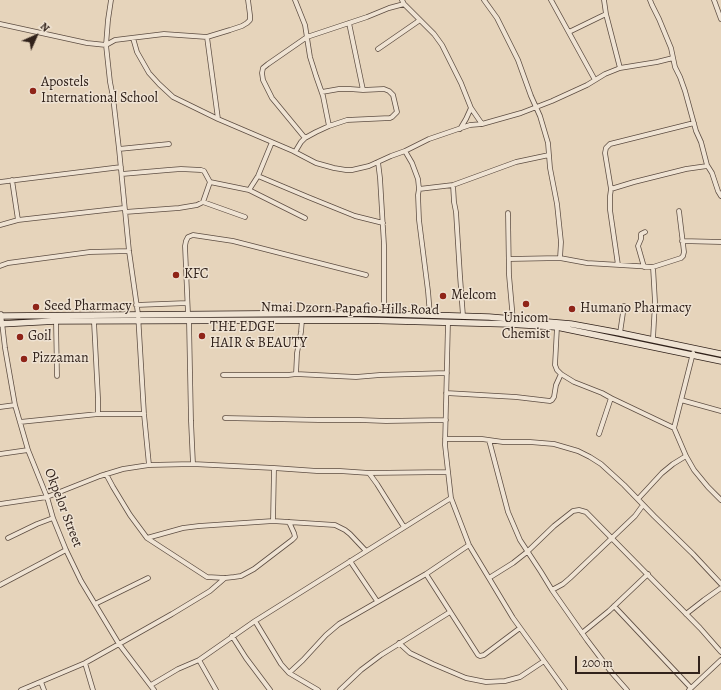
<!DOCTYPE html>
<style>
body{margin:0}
#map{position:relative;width:721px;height:690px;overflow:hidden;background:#e6d4bb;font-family:Alegreya,serif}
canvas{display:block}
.north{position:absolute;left:16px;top:16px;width:40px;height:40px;-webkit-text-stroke:3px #efe3d3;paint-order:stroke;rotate:45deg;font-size:11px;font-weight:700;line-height:16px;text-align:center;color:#31221b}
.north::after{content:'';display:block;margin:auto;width:14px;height:18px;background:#31221b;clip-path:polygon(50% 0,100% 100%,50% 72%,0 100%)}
.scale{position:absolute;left:575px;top:656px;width:125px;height:18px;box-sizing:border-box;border:2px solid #31221b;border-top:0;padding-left:5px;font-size:12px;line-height:14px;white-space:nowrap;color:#31221b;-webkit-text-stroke:3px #efe3d3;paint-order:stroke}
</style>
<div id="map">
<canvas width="721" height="690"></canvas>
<div class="north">N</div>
<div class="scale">200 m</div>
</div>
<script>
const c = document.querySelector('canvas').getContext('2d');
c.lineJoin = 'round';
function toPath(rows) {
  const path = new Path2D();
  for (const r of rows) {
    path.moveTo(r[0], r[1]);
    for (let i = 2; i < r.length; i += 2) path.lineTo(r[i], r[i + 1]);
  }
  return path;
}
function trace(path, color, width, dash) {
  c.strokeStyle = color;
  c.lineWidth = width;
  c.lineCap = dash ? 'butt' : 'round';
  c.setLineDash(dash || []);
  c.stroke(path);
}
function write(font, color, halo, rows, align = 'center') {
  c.font = font + ' Alegreya,serif';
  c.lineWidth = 3;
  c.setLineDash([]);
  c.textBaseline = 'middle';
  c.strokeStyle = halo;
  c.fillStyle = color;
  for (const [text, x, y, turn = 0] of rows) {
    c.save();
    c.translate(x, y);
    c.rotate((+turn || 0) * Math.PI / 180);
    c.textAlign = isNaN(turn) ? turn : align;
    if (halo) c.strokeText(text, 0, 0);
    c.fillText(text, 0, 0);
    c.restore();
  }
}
const street = toPath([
 [111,0,108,20,106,45,110,82,113,97,119,149,129,251,138,314,144,414,149,465],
 [295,0,305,25,310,57,316,76,323,96,329,126],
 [402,0,404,4,434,34,442,45,461,83,471,108,482,124],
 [484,0,497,18,518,60,531,96,540,116,548,143,550,168,557,204,561,242,560,258],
 [551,0,595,80],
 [604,0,606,14,620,68],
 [650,0,652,5,659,19,671,48,675,67,680,77,685,91,696,131,701,142,707,165,712,173,718,191,721,196],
 [714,0,721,19],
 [349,23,363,90],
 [0,24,87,43,106,45,115,40,123,39,164,34,207,37,230,30,242,26,247,23,250,20,250,15,248,0],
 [569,32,606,14],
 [207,37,218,119],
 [133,38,137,52,149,73,159,84,173,97,218,119,293,151,316,163,334,168,346,170,352,170,369,166,391,156,405,151,429,139,470,125,482,124,521,113,552,101,587,85,605,74,620,68,657,62,673,58],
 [378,49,420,20],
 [460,129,466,119,471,108],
 [305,138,272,98,263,80,262,73,263,68,268,64,307,37,367,17,389,8,404,4],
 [119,149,169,144],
 [405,151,412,163,418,179,419,189,418,195,419,220,428,291,430,315],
 [295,152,301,142,305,138,316,132,329,126,347,120,390,118,392,117,397,112,393,95,389,91,384,89,363,90,350,89,339,89,322,92],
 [378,162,380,178,384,245,384,314],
 [122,174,168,170,181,169,201,170,204,171,210,182,203,202,197,205,179,208,125,212],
 [258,176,308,197,355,216,383,223],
 [12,180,18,220],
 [0,182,121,167],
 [210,182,249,190,305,218],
 [453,185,454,202,456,212,460,276,463,316],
 [419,189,453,185,516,162,549,155],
 [611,189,634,182,686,169,707,166],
 [249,190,258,176,272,142],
 [203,202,245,217],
 [508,213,509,275,513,320],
 [0,225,18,220,124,208],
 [682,241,721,242],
 [509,259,560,258,587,263,653,267,681,258,683,256,684,252,679,211],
 [618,265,610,210,610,196,611,189,605,153,606,148,610,144,694,123],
 [0,266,8,263,90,252,129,251],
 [644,267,638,246,641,239,641,234,645,232],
 [136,305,187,303],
 [1,314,5,348,15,405,28,450,47,497,53,518,66,550,81,581,119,644,154,690],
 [188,314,185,246,186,241,188,237,193,235,233,241,366,275],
 [56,321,57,376],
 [189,321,191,421,193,464],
 [94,322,98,398,98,414],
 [448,322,445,445,451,498,469,545,513,618,565,690],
 [557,327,555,365,557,370,561,374,574,382,602,393,611,398,599,434],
 [620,333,624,306],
 [653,339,655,302,653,267],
 [693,353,674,428,686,456,694,470,708,487,721,500],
 [296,374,297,353,301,332,302,320],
 [223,375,288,375,296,374,356,377,380,375,447,373],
 [446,393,516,397,550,401,552,400,554,397,556,385,561,374],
 [611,398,674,428],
 [681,400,721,411],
 [0,407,15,405],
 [225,418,319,420,360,420,386,421,446,420],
 [20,422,98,414,144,414],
 [445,439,482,439,503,442,530,442,554,444,578,451,590,457,601,464,624,485,654,516,693,554,721,584],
 [489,440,508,512,520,540,541,572,552,590,587,640,612,673,627,690],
 [0,454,28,450],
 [369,473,448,472],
 [106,474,113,487,130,515,147,538,207,577,225,578,234,577,241,576,254,569,292,540,295,537,294,533,289,522],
 [638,499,662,473,673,464,686,456],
 [0,504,47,497,100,476,123,469,149,465,193,464,274,468,317,471,340,471,369,473,377,484,404,527],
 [273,521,274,468],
 [8,538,37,524,53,518],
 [147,538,183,528,199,526,273,521,335,525,345,530,350,534,366,551],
 [350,561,377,601],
 [426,574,478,655,480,656,484,655,520,628],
 [489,578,513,563,527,552,554,526,573,511,579,510,586,512,700,628,721,652],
 [0,585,66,550],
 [552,590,563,584,570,578,635,516,643,505],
 [95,604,148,578],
 [614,606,691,688],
 [686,614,704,600,721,588],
 [255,621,281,664,289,673,318,690],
 [582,633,609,611,648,574],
 [232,636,246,658,270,690],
 [399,643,410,653,433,664,466,678,486,682,505,681,520,677,544,661],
 [199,660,216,690],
 [85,663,93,690],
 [289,673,303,660,326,635,339,624,426,574,469,545],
 [41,682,44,690],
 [151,685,178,669,199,660,255,621,451,498],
 [21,690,85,663,119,644,172,614,210,591,225,578],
 [340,690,361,670,381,655,450,612],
 [689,690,721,660]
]);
const secondary = toPath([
 [0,316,360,313,489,317,571,324,620,333,721,354],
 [0,324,56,321,360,320,509,324,557,327,721,361]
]);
trace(street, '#5e4e43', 5.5);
trace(secondary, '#31221b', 7);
trace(street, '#efe3d3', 4);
trace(secondary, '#efe3d3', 5.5);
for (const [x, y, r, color] of [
 [33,91,4,"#8f2418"],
 [176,275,4,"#8f2418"],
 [443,296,4,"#8f2418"],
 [526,304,4,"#8f2418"],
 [36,307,4,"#8f2418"],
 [572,309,4,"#8f2418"],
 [202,336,4,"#8f2418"],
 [20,337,4,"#8f2418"],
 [24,359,4,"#8f2418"]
]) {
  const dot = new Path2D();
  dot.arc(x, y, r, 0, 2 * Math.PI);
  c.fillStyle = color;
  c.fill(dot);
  trace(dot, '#efe3d3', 1.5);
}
write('14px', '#31221b', '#efe3d3', [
 ["Apostels",41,83],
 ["International School",41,99],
 ["KFC",184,275],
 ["Melcom",451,296],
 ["Seed Pharmacy",44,307],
 ["Humano Pharmacy",580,309],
 ["Unicom",526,319,"center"],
 ["Chemist",526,335,"center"],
 ["THE EDGE",210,328],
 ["HAIR & BEAUTY",210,344],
 ["Goil",28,337],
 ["Pizzaman",32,359]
], 'left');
write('14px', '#31221b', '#efe3d3', [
 ["Nmai Dzorn Papafio Hills Road",350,309,1],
 ["Okpelor Street",63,508,69]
]);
</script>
